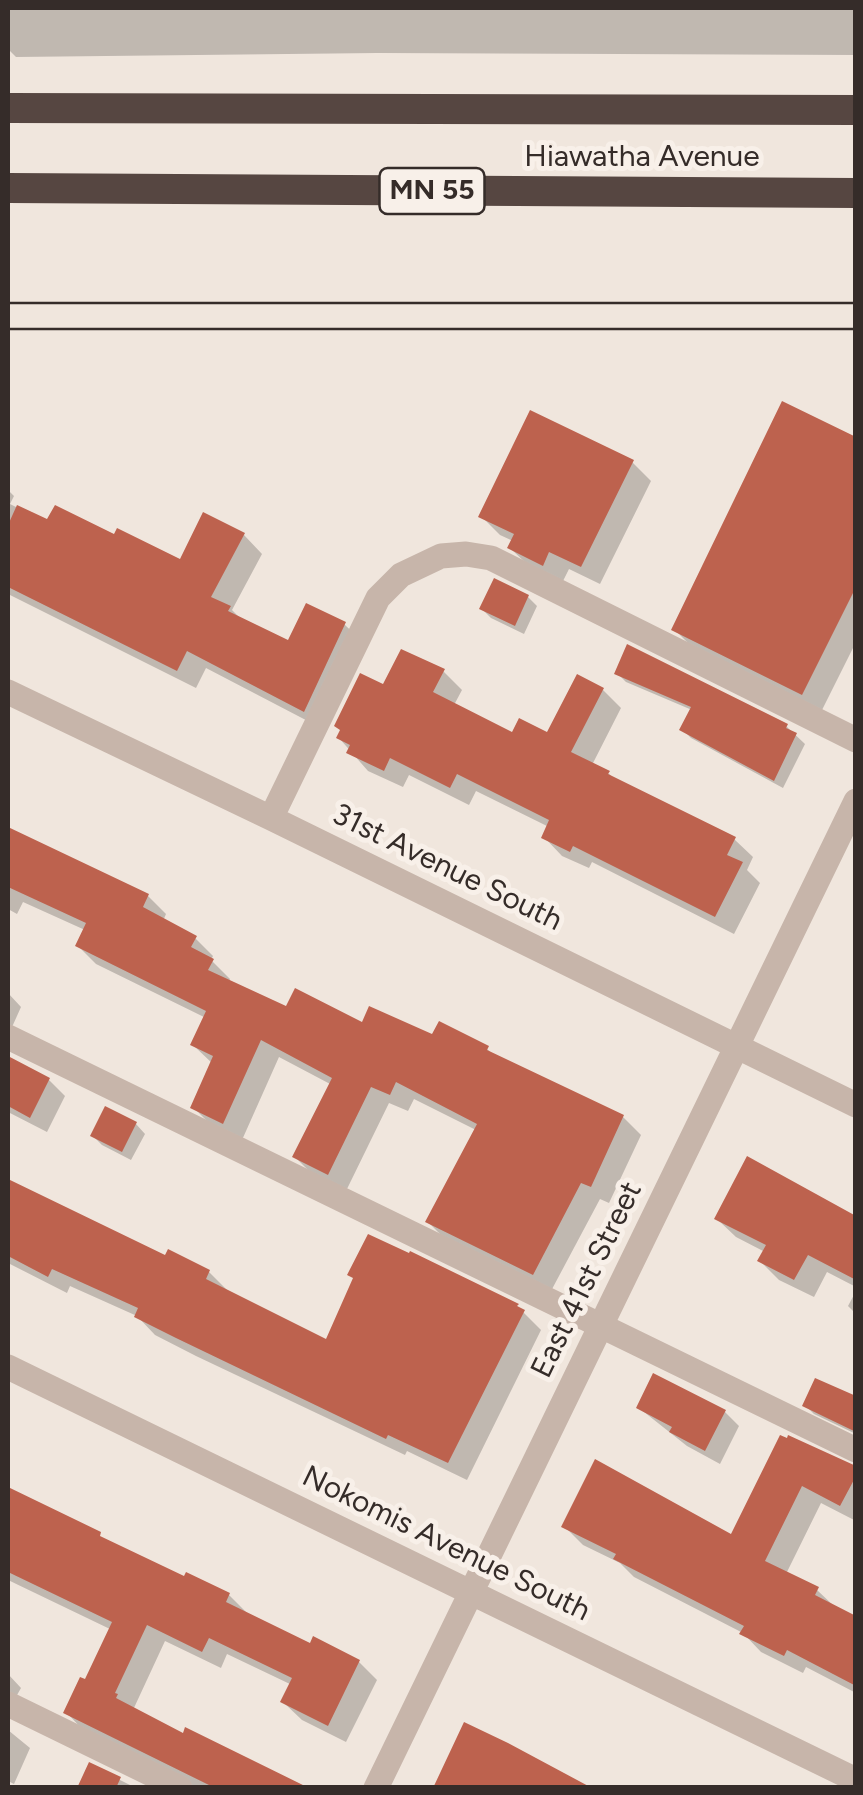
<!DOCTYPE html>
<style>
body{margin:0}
#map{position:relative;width:863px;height:1795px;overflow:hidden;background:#f0e6dd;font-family:Figtree,sans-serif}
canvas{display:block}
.frame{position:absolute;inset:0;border:10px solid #352c29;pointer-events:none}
</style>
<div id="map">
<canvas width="863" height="1795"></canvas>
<div class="frame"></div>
</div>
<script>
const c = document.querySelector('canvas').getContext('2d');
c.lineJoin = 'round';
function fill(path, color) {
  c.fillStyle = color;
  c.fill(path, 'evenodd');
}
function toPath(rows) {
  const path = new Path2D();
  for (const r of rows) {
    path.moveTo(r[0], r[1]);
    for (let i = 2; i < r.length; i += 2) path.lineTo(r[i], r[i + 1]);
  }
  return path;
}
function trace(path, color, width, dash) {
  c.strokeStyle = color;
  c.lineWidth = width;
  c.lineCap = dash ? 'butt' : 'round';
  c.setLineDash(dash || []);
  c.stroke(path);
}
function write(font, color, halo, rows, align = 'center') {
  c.font = font + ' Figtree,sans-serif';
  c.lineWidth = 10;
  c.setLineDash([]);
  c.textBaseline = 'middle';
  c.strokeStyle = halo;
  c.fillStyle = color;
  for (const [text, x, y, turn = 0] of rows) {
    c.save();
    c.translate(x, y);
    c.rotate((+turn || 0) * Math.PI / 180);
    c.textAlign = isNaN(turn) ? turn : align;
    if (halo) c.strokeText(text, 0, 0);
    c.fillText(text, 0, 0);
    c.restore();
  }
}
fill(toPath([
 [8,8,856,8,856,55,378,53,16,57,8,49],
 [856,440,856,642,821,712,693,648,674,629],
 [632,462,651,481,600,584,569,569,562,583,529,566,510,548,513,541,500,535,481,516],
 [8,490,14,496,10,504,48,523,116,537,182,562,244,535,262,554,232,610,243,621,289,644,307,606,345,625,364,643,323,729,206,668,196,688,8,594],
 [528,597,537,606,524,634,491,618,482,609],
 [443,671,462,690,454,705,513,735,548,735,603,690,621,708,592,765,608,773,618,782,734,839,753,857,747,870,760,883,734,934,592,862,589,868,562,856,544,837,549,827,476,791,469,805,409,775,403,787,368,771,339,738,385,688],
 [617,673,786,726,805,744,783,788,691,738,682,729,692,710,626,682],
 [8,829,148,896,166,914,163,921,195,938,213,956,211,960,230,979,229,982,287,1009,487,1049,497,1058,623,1117,641,1135,609,1203,600,1199,551,1291,446,1240,428,1222,476,1130,414,1099,408,1111,389,1103,346,1191,313,1175,295,1157,332,1085,279,1057,242,1140,211,1125,193,1107,213,1064,193,1045,206,1018,96,964,78,946,85,930,23,902,17,914,8,909],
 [8,993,21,1007,8,1036],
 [8,1058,49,1080,65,1096,47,1132,8,1112],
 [136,1124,145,1134,131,1160,102,1145,93,1136],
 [8,1180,166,1258,209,1272,227,1290,327,1342,517,1306,541,1330,467,1480,407,1451,405,1455,196,1356,155,1335,137,1316,70,1286,67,1293,8,1263],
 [717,1219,856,1240,856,1287,827,1272,814,1297,779,1280,760,1261,765,1252,736,1237],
 [856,1291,856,1314,848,1306],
 [856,1403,856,1434,814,1414,805,1405],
 [639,1408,725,1412,739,1426,720,1464,687,1446],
 [782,1439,856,1467,856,1521,821,1503,786,1574,817,1590,836,1608,856,1618,856,1693,806,1667,803,1673,761,1652,743,1633,634,1577,620,1563,583,1545,564,1526,732,1537],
 [8,1491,185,1579,229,1595,247,1613,311,1646,359,1662,377,1680,346,1742,302,1720,283,1702,292,1685,227,1654,221,1668,165,1641,133,1710,297,1788,198,1788,84,1731,66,1712,86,1683,112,1630,8,1580],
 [8,1674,21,1688,8,1711],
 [8,1730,30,1748,14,1784,8,1781],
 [90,1765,136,1788,80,1788]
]), '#0003');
fill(toPath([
 [782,401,856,437,856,587,802,695,671,630],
 [530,410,634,460,581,567,549,552,543,566,507,548,514,534,478,517],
 [17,505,47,519,55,505,114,534,117,528,180,559,203,512,245,533,211,597,231,606,228,611,288,640,306,603,346,622,304,712,187,651,177,671,8,587,8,525],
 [494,578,529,595,515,626,479,609],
 [627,644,788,724,786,728,797,733,774,781,679,730,691,707,614,674],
 [401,649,445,669,433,692,512,732,519,718,547,732,577,674,604,688,571,752,610,771,608,774,736,837,727,855,743,862,715,917,573,846,570,852,541,838,549,820,457,774,450,788,390,758,384,771,346,753,350,745,336,738,340,730,334,726,360,673,383,684],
 [8,827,149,894,143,907,197,936,191,947,214,959,208,970,286,1006,295,988,362,1022,369,1006,432,1034,439,1021,489,1046,487,1050,624,1115,591,1187,581,1183,533,1275,425,1222,477,1124,396,1082,390,1095,371,1087,328,1175,292,1157,332,1078,261,1040,223,1124,190,1108,213,1056,190,1045,206,1011,75,946,86,923,8,887],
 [8,1056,50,1078,30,1118,8,1106],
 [105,1106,137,1122,122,1152,90,1136],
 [747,1156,856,1216,856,1280,808,1255,794,1280,757,1261,766,1245,714,1219],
 [8,1179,165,1255,168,1249,210,1270,206,1279,326,1339,353,1278,347,1275,368,1234,409,1253,410,1251,519,1304,517,1306,525,1310,448,1463,388,1435,386,1439,176,1338,134,1317,138,1308,52,1269,48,1277,8,1256],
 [653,1373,726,1410,705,1451,669,1432,672,1427,636,1408],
 [815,1378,856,1396,856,1432,802,1406],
 [780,1435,787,1438,788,1435,856,1466,856,1476,840,1506,802,1486,765,1561,819,1587,815,1595,856,1616,856,1686,787,1650,784,1656,739,1634,744,1626,613,1559,616,1554,561,1527,595,1459,731,1534],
 [8,1487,101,1532,100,1536,184,1576,186,1572,230,1593,226,1602,310,1643,313,1636,360,1660,328,1726,280,1702,292,1678,209,1638,202,1652,147,1625,115,1693,118,1694,116,1698,183,1733,185,1727,309,1788,215,1788,63,1713,80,1677,85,1679,112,1622,8,1572],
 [464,1722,508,1743,592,1788,433,1788],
 [89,1762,121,1777,116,1788,77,1788]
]), '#bd624e');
trace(toPath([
 [8,692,271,818,856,1105],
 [271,818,378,598,401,575,441,556,466,554,491,558,856,740],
 [8,1037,856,1450],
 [8,1367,856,1780],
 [8,1704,180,1788],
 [376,1788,856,801]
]), '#c7b5aa', 25);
trace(toPath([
 [8,108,856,110],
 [8,188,856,193]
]), '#564641', 30);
trace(toPath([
 [8,303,856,303],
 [8,329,856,329]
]), '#352c29', 2.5);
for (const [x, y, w] of [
 [432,191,105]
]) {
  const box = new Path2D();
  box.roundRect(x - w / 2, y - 23, w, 46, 8);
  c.fillStyle = '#f8f0e9';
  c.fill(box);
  trace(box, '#352c29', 2.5);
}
write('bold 28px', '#352c29', null, [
 ["MN 55",432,191]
]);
write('30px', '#352c29', '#f8f0e9', [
 ["Hiawatha Avenue",642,157],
 ["31st Avenue South",447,868,26],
 ["East 41st Street",587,1280,-64],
 ["Nokomis Avenue South",446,1544,26]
]);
</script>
